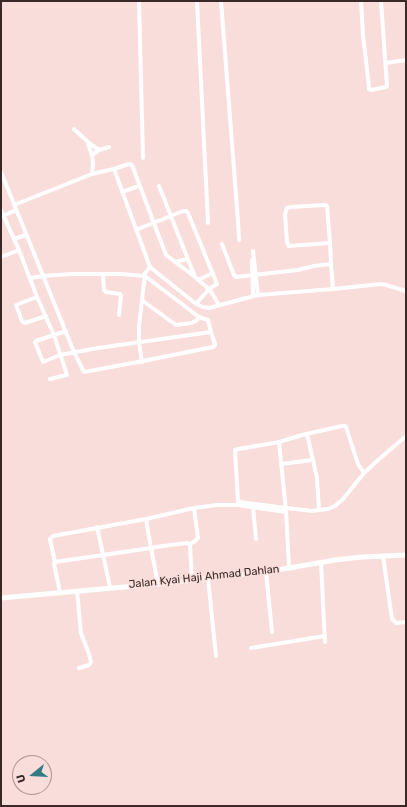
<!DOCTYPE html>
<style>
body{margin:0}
#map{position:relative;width:407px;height:807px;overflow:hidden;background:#f9ddda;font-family:Rubik,sans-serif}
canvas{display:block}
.frame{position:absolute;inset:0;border:2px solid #3a2927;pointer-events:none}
.north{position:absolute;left:12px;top:755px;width:40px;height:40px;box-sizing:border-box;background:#f9ddda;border:1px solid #ad9592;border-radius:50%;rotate:252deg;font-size:11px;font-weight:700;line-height:16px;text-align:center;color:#3a2927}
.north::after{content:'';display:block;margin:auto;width:14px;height:18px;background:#347c84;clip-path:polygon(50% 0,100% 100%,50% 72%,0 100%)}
</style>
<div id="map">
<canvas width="407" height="807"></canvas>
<div class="frame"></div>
<div class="north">U</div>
</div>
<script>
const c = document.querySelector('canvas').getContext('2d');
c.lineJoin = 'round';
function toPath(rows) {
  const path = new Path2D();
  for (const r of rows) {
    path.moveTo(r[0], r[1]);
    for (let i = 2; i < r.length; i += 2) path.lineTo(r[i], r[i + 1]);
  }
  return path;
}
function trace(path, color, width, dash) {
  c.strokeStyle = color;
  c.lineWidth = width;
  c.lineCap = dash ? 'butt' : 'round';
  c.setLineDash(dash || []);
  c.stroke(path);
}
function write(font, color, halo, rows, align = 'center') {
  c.font = font + ' Rubik,sans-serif';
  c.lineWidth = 3;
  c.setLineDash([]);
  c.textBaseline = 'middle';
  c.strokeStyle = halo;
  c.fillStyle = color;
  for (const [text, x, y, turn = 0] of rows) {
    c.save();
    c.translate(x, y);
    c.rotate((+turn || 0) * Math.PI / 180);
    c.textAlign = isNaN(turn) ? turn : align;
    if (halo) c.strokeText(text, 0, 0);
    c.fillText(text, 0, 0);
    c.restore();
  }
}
trace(toPath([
 [139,1,143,158],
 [197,1,208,223],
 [221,1,238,221,239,240],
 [361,1,363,35,369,87,369,89,371,90,386,87,387,86,381,1],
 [386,63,406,60],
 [74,129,89,143],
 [92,155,99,150,109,147],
 [114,169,129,164,132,165,166,255,195,277,210,290,219,305],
 [1,172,74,352,84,372,138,362,213,347,215,345,215,344,211,332],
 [92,174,93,163,92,155,88,144,89,143,99,150],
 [159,186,195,277],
 [122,192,139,186],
 [14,205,92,174,114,169,150,267,145,273,145,276,142,298,143,301,176,325,192,323,197,320,199,317],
 [1,210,19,250,37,297,54,335,36,341,35,342,43,362,60,355,98,348,211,332,208,320,199,317,145,276,122,274,71,274,43,276,30,278],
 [3,216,16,210],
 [136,230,183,211,186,211,188,213,217,284,209,289,196,304],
 [14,239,26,235],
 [330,243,289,246,287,242,285,214,287,208,291,207,325,205,327,206,330,243,331,264],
 [222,244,234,275,236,277,298,270,314,266,331,264,333,289,381,284,386,285,406,291],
 [1,257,19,250],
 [252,260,253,296],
 [175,262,187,259],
 [150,267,196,304,203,307,209,308,258,295,253,251],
 [103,275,104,290,106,292,120,294,121,296,119,315],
 [198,280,213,273],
 [258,295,333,289],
 [37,297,16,305,22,321,25,323,46,316],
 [142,362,139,343,139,326,142,300],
 [50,379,67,375,54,335,66,331],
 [307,434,317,478,319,510],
 [279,442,286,511,289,568],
 [281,464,313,460],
 [238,502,312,511,328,509,335,506,343,499,364,473,376,462,406,436],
 [238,505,238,502,235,450,239,449,279,442,302,435,342,426,345,426,346,427,358,464,364,473],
 [253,508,256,539],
 [97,527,110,587],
 [190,544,195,541,198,538,194,508],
 [383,556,392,619,396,623,406,622],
 [55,562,151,548,146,519],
 [321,562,325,642],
 [266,572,272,632],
 [208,578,216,656],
 [158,584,151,548,163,546,187,543,190,544,190,545,192,580],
 [77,591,81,633,89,654,91,662,89,665,79,668],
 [60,592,54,564,55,562,50,539,53,536,146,519,194,508,217,505,238,505,286,512],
 [251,648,325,636]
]), '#fff', 4);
trace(toPath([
 [1,598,158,584,266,572,335,560,362,557,406,555]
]), '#fff', 5);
write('11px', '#3a2927', '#f9ddda', [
 ["Jalan Kyai Haji Ahmad Dahlan",204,577,-6]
]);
</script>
